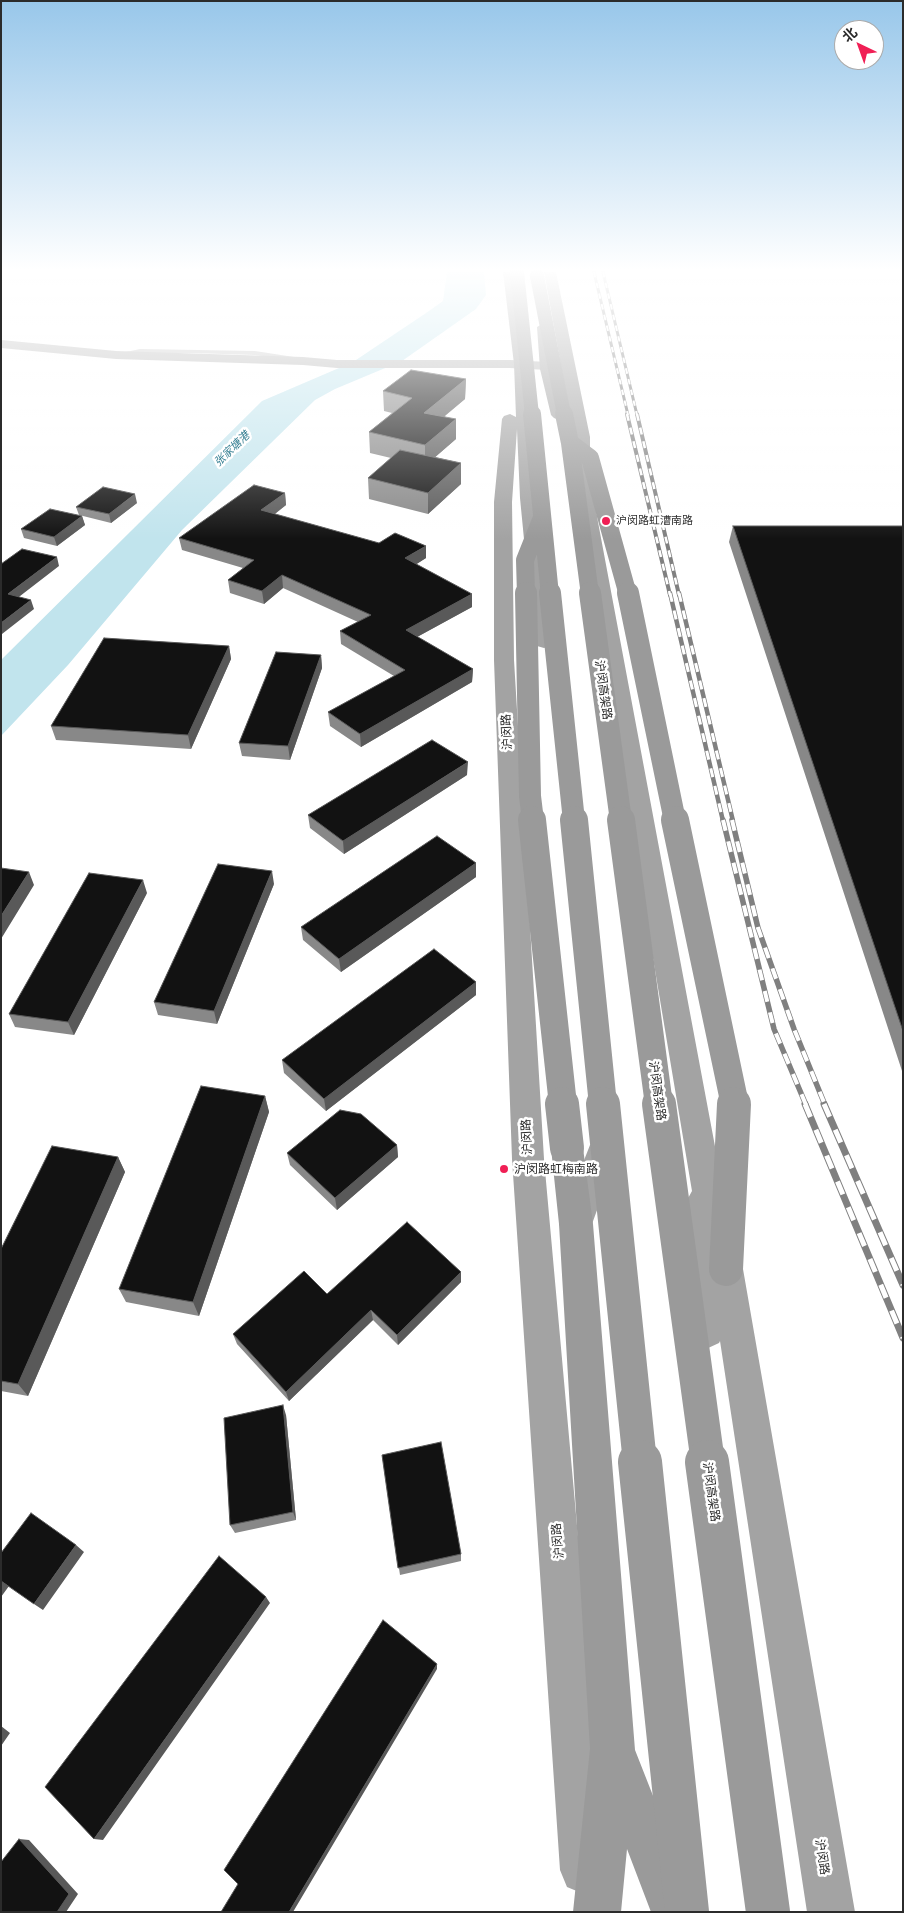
<!DOCTYPE html>
<meta charset="utf-8">
<style>
body{margin:0}
#map{position:relative;width:904px;height:1913px;overflow:hidden;background:#fff;font-family:Raleway,"Noto Sans SC",sans-serif}
canvas{display:block}
.frame{position:absolute;inset:0;border:2px solid #2b2b2b;pointer-events:none}
.north{position:absolute;left:834px;top:20px;width:50px;height:50px;box-sizing:border-box;background:#fff;border:1px solid #aaa;border-radius:50%;rotate:318deg;font-size:14px;font-weight:700;line-height:20px;text-align:center;color:#2b2b2b}
.north::after{content:'';display:block;margin:auto;width:18px;height:22px;background:#f01f55;clip-path:polygon(50% 0,100% 100%,50% 72%,0 100%)}
</style>
<div id="map">
<canvas width="904" height="1913"></canvas>
<div class="frame"></div>
<div class="north">北</div>
</div>
<script>
const c = document.querySelector('canvas').getContext('2d');
c.lineJoin = 'round';
function fill(path, color) {
  c.fillStyle = color;
  c.fill(path, 'evenodd');
}
function toPath(rows) {
  const path = new Path2D();
  for (const r of rows) {
    path.moveTo(r[0], r[1]);
    for (let i = 2; i < r.length; i += 2) path.lineTo(r[i], r[i + 1]);
  }
  return path;
}
function trace(path, color, width, dash) {
  c.strokeStyle = color;
  c.lineWidth = width;
  c.lineCap = dash ? 'butt' : 'round';
  c.setLineDash(dash || []);
  c.stroke(path);
}
function write(font, color, halo, rows, align = 'center') {
  c.font = font + ' Raleway,"Noto Sans SC",sans-serif';
  c.lineWidth = 5;
  c.setLineDash([]);
  c.textBaseline = 'middle';
  c.strokeStyle = halo;
  c.fillStyle = color;
  for (const [text, x, y, turn = 0] of rows) {
    c.save();
    c.translate(x, y);
    c.rotate((+turn || 0) * Math.PI / 180);
    c.textAlign = isNaN(turn) ? turn : align;
    if (halo) c.strokeText(text, 0, 0);
    c.fillText(text, 0, 0);
    c.restore();
  }
}
fill(toPath([
 [447,272,484,272,486,295,476,309,402,361,335,389,315,400,182,530,68,665,1,736,1,660,262,401,353,362,429,311,443,301]
]), '#c1e4ed');
fill(toPath([
 [140,349,255,351,294,357,298,359,294,361,255,355,192,353,140,353,116,357,112,355,140,349]
]), '#c8c8c8');
fill(toPath([
 [1,340,116,351,303,357,337,360,510,360,567,363,572,364,574,367,572,370,567,371,510,368,337,368,303,365,116,359,1,348,1,340]
]), '#b5b5b5');
fill(toPath([
 [503,272,515,272,528,364,538,498,554,642,551,646,544,648,537,646,534,642,520,498,517,429,512,502,514,660,544,1159,608,1870,601,1887,584,1894,567,1887,560,1870,512,1159,494,660,494,502,502,419,504,416,510,414,516,417,514,364,503,272],
 [544,272,556,272,590,437,590,472,598,522,720,1173,743,1269,855,1912,807,1912,720,1341,719,1343,706,1349,693,1343,688,1331,682,1255,686,1202,692,1191,580,522,574,472,574,437,544,272],
 [544,323,551,327,554,369,567,415,564,418,559,420,554,418,551,415,540,369,537,327,544,323],
 [601,1141,612,1145,617,1155,588,1235,576,1239,564,1235,559,1224,590,1145,601,1141]
]), '#a3a3a3');
fill(toPath([
 [567,1134,578,1138,583,1148,593,1224,635,1750,696,1905,693,1912,651,1912,627,1849,621,1912,573,1912,590,1749,559,1224,551,1148,556,1138,567,1134]
]), '#9a9a9a');
const railFar4 = toPath([
 [594,272,628,415],
 [603,272,637,415]
]);
const railFar3 = toPath([
 [627,414,670,595],
 [637,414,679,595]
]);
const railFar2 = toPath([
 [670,593,723,821],
 [679,593,733,821]
]);
const railFar1 = toPath([
 [723,820,774,1029,806,1105],
 [732,820,758,928,794,1029,825,1105]
]);
const rail = toPath([
 [805,1104,903,1338],
 [824,1104,903,1285]
]);
trace(railFar4, '#808080', 3);
trace(railFar3, '#808080', 4);
trace(railFar2, '#808080', 4.5);
trace(railFar1, '#808080', 5.5);
trace(rail, '#808080', 7);
trace(railFar4, '#fff', 2, [5.5]);
trace(railFar3, '#fff', 2.5, [7]);
trace(railFar2, '#fff', 3, [9]);
trace(railFar1, '#fff', 4, [11]);
trace(rail, '#fff', 5, [14]);
trace(toPath([
 [517,272,532,415],
 [537,276,564,415]
]), '#9a9a9a', 14);
trace(toPath([
 [532,414,550,595],
 [564,414,570,443,590,595],
 [570,443,590,458,628,595],
 [526,595,525,560,541,520]
]), '#9a9a9a', 18);
trace(toPath([
 [526,593,530,796,533,821],
 [550,593,574,821],
 [590,593,621,821],
 [628,593,675,821]
]), '#9a9a9a', 22);
trace(toPath([
 [532,820,563,1105],
 [574,820,603,1105],
 [621,820,659,1105],
 [675,820,735,1105]
]), '#9a9a9a', 28);
trace(toPath([
 [562,1104,567,1148],
 [603,1104,640,1463],
 [659,1104,708,1463],
 [726,1269,734,1104]
]), '#9a9a9a', 34);
trace(toPath([
 [640,1462,687,1912],
 [707,1462,768,1912]
]), '#9a9a9a', 44);
fill(toPath([
 [466,379,465,399,445,416,456,439,435,457,461,463,461,484,428,514,369,499,368,478,391,458,370,453,369,432,392,413,384,411,383,391],
 [285,493,286,505,275,514,426,558,416,564,472,607,417,637,473,669,472,682,361,747,330,726,328,712,394,676,341,644,340,631,358,622,283,588,264,604,230,593,228,580,243,568,182,550,179,538],
 [137,503,111,523,79,515,76,507],
 [82,516,85,525,57,546,24,538,21,529],
 [733,526,903,526,903,1074,729,542],
 [229,646,231,659,191,749,56,740,51,726],
 [321,655,322,668,290,760,242,756,239,743],
 [467,775,344,854,310,828,308,815],
 [476,863,476,877,341,972,303,940,301,927],
 [274,884,217,1024,158,1015,154,1002],
 [147,893,74,1035,15,1027,9,1014],
 [476,982,476,995,326,1111,284,1073,282,1060],
 [265,1096,269,1112,199,1316,126,1302,119,1289],
 [397,1145,398,1157,337,1210,290,1165,287,1153],
 [118,1157,125,1172,28,1396,1,1391,1,1249],
 [461,1272,461,1282,398,1345,373,1320,289,1401,237,1344,233,1334,327,1294],
 [286,1415,296,1520,235,1533,230,1525],
 [382,1455,461,1554,461,1561,400,1575]
]), '#888');
fill(toPath([
 [466,379,465,399,424,433,424,413],
 [456,419,456,439,425,466,425,445],
 [461,463,461,484,428,514,428,493],
 [285,493,286,505,263,523,261,510],
 [135,494,137,503,111,523,109,514],
 [82,516,85,525,57,546,54,537],
 [426,546,426,558,406,571,405,558],
 [57,557,59,566,11,603,8,594],
 [282,575,283,588,264,604,262,591],
 [472,594,472,607,406,643,406,630],
 [31,600,34,609,2,634,1,623],
 [229,646,231,659,191,749,188,735],
 [321,655,322,668,290,760,288,746],
 [473,669,472,682,361,747,360,734],
 [468,762,467,775,344,854,343,841],
 [476,863,476,877,341,972,339,959],
 [272,871,274,884,217,1024,214,1011],
 [29,872,34,885,1,939,1,916],
 [143,880,147,893,74,1035,68,1022],
 [476,982,476,995,326,1111,324,1099],
 [265,1096,269,1112,199,1316,193,1302],
 [397,1145,398,1157,337,1210,335,1198],
 [118,1157,125,1172,28,1396,18,1384],
 [461,1272,461,1282,398,1345,397,1335],
 [371,1310,373,1320,289,1401,286,1392],
 [283,1405,286,1415,296,1520,293,1512],
 [76,1545,84,1552,43,1610,34,1604],
 [1,1581,9,1586,1,1597],
 [266,1597,270,1603,103,1840,94,1839],
 [437,1664,437,1669,293,1912,289,1912],
 [1,1726,10,1733,1,1746],
 [19,1839,29,1840,78,1894,66,1912,57,1912]
]), '#595959');
const building = toPath([
 [411,370,466,379,424,413,456,419,425,445,369,432,412,398,383,391,411,370],
 [400,450,461,463,428,493,368,478,400,450],
 [254,485,285,493,261,510,379,543,395,533,426,546,405,558,472,594,406,630,473,669,360,734,328,712,405,670,340,631,371,615,282,575,262,591,228,580,254,560,179,538,254,485],
 [103,487,135,494,109,514,76,507,103,487],
 [50,509,82,516,54,537,21,529,50,509],
 [733,526,903,526,903,1031,733,526],
 [22,549,57,557,8,594,31,600,1,623,1,564,22,549],
 [104,638,229,646,188,735,51,726,104,638],
 [276,652,321,655,288,746,239,743,276,652],
 [432,740,468,762,343,841,308,815,432,740],
 [437,836,476,863,339,959,301,927,437,836],
 [218,864,272,871,214,1011,154,1002,218,864],
 [1,868,29,872,1,916,1,868],
 [89,873,143,880,68,1022,9,1014,89,873],
 [434,949,476,982,324,1099,282,1060,434,949],
 [201,1086,265,1096,193,1302,119,1289,201,1086],
 [340,1110,361,1114,397,1145,335,1198,287,1153,340,1110],
 [52,1146,118,1157,18,1384,1,1381,1,1249,52,1146],
 [407,1222,461,1272,397,1335,371,1310,286,1392,233,1334,304,1271,327,1294,407,1222],
 [283,1405,293,1512,230,1525,224,1418,283,1405],
 [441,1442,461,1554,398,1568,382,1455,441,1442],
 [31,1513,76,1545,34,1604,1,1581,1,1553,31,1513],
 [219,1556,266,1597,94,1839,45,1787,219,1556],
 [383,1620,437,1664,289,1912,221,1912,238,1884,224,1870,383,1620],
 [19,1839,69,1894,57,1912,1,1912,1,1862,19,1839]
]);
fill(building, '#121212');
trace(building, '#595959', 1);
const sky = c.createLinearGradient(0, 0, 0, 539);
sky.addColorStop(0, '#98c7ea');
sky.addColorStop(0.5, '#fff');
sky.addColorStop(1, '#ffffff00');
c.fillStyle = sky;
c.fillRect(0, 0, 904, 539);
for (const [x, y, r, color] of [
 [606,521,5,"#f01f55"],
 [504,1169,5,"#f01f55"]
]) {
  const dot = new Path2D();
  dot.arc(x, y, r, 0, 2 * Math.PI);
  c.fillStyle = color;
  c.fill(dot);
  trace(dot, '#fff', 2);
}
write('italic 11px', '#357f92', '#fff', [
 ["张家塘港",232,449,-44]
]);
write('11px', '#2b2b2b', '#fff', [
 ["沪闵路虹漕南路",616,521]
], 'left');
write('12px', '#2b2b2b', '#fff', [
 ["沪闵高架路",603,690,82],
 ["沪闵路",507,732,-93],
 ["沪闵高架路",657,1091,82],
 ["沪闵路",527,1137,-93],
 ["沪闵高架路",711,1492,82],
 ["沪闵路",558,1541,-95],
 ["沪闵路",822,1857,81]
]);
write('12px', '#2b2b2b', '#fff', [
 ["沪闵路虹梅南路",514,1169]
], 'left');
</script>
